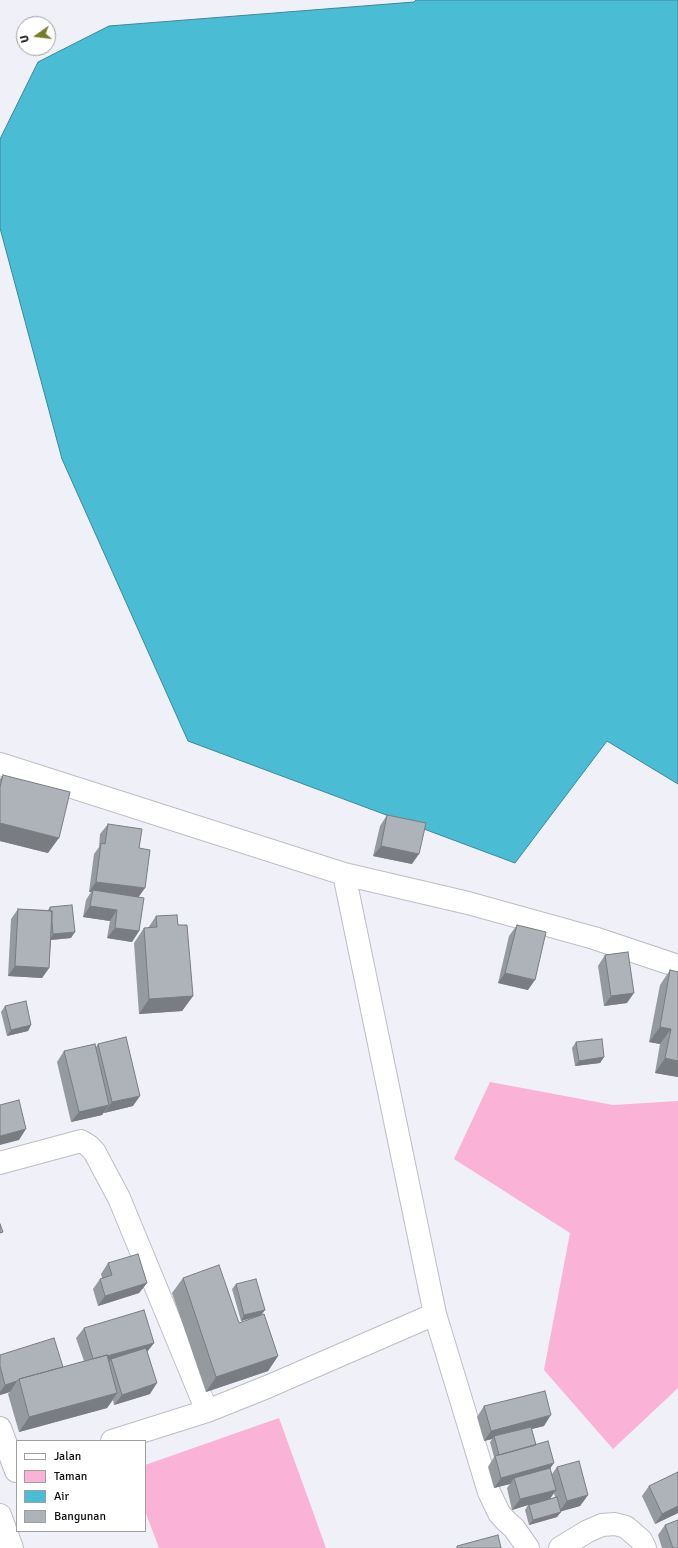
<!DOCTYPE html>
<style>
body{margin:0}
#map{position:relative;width:678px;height:1548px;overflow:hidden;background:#eff0f8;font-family:Signika,sans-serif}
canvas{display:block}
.legend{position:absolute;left:16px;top:1440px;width:130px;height:92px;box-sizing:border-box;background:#fff;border:1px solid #9f9fa0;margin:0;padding:5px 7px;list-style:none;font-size:12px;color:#0e0f11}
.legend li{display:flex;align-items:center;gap:8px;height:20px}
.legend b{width:20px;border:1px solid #9f9fa0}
.north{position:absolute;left:16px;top:16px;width:40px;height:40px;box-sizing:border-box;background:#fff;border:1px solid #9f9fa0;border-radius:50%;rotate:256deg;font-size:11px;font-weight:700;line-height:16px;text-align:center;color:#0e0f11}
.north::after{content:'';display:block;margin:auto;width:14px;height:18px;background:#767b24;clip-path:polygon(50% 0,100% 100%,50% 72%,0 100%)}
</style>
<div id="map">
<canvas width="678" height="1548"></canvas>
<ul class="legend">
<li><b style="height:5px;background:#fff"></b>Jalan</li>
<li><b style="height:11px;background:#fab2d7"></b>Taman</li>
<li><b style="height:11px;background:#4abdd4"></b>Air</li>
<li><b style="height:11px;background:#adb3b8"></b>Bangunan</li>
</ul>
<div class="north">U</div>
</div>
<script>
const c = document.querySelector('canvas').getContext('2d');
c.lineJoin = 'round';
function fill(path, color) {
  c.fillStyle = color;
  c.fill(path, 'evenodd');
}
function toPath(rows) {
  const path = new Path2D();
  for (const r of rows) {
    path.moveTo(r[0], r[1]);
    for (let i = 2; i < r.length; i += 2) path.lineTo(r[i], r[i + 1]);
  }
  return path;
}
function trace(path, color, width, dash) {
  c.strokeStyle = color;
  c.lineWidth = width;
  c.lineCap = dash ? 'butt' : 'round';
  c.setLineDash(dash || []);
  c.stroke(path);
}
fill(toPath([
 [490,1082,613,1105,678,1101,678,1388,613,1449,544,1370,570,1233,454,1159],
 [279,1418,326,1548,159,1548,145,1511,145,1465]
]), '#fab2d7');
const water = toPath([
 [416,0,678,0,678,784,607,741,515,863,188,741,62,459,0,228,0,139,38,62,109,26,414,2,416,0]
]);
fill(water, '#4abdd4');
trace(water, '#38899a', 1);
const minor = toPath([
 [0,764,344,874,468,903,594,938,678,966],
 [344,874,435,1314,489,1492,499,1513,506,1521,514,1528,528,1548],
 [0,1163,81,1141,89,1146,94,1151,119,1198,207,1411],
 [0,1428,16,1471],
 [112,1441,207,1411,267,1387,435,1314],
 [0,1515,12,1548],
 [560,1548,588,1531,602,1525,615,1524,626,1527,641,1540,645,1548]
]);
trace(minor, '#bdbec5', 24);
trace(minor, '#fff', 22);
fill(toPath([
 [3,775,48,853,0,841,0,779],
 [387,815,412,864,373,856,380,826],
 [108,824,139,848,139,931,132,942,107,938,110,921,83,917,86,900,91,892,89,892,94,854,99,847,100,834],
 [50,907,71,938,51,940,49,968,42,978,8,976,11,919,18,909,48,910],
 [156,916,178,925,193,996,182,1011,139,1014,134,943,144,928,148,928],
 [517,925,528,990,498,983,509,936],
 [605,955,627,1003,604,1006,598,966],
 [670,970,678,972,678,1077,655,1073,660,1044,649,1042,660,985],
 [5,1006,31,1025,28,1031,7,1036,1,1012],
 [576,1042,604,1057,600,1063,575,1066,572,1048],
 [98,1044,133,1106,104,1113,104,1112,102,1115,71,1122,57,1062,64,1051,96,1047],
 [108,1263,147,1283,139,1293,98,1306,93,1289,100,1279,102,1278,101,1274],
 [183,1278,239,1323,259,1316,241,1321,232,1289,236,1284,265,1310,261,1315,278,1356,268,1371,206,1392,172,1293],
 [84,1328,154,1343,147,1352,150,1394,114,1405,113,1400,107,1408,19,1432,8,1394,10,1392,0,1395,0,1355,63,1367,84,1361,76,1338],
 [484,1406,544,1426,532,1429,536,1445,550,1468,552,1474,557,1467,588,1495,580,1506,561,1511,557,1517,529,1525,525,1510,528,1505,512,1510,507,1488,510,1484,494,1488,488,1467,494,1457,490,1442,492,1439,484,1441,477,1417],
 [554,1493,555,1497,550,1499],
 [678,1472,678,1513,655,1524,642,1496,649,1486],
 [665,1525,678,1548,662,1548,658,1535]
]), '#959a9e');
fill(toPath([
 [0,823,59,838,48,853,0,841],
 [381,846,419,854,412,864,373,856],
 [96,882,145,888,138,898,93,890,91,892,89,892],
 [90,906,117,910,110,921,83,917],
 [115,928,139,931,132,942,107,938],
 [75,932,71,938,50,940,53,934],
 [15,966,49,968,42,978,8,976],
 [505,973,535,980,528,990,498,983],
 [634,993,627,1003,604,1006,611,996],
 [193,996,182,1011,139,1014,149,999],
 [31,1025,28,1031,7,1036,11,1030],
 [660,1027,671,1029,660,1044,649,1042],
 [604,1057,600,1063,575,1066,579,1061],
 [665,1058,678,1061,678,1077,655,1073],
 [140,1096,133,1106,104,1113,112,1102],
 [109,1105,102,1115,71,1122,79,1112],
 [26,1129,19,1140,0,1145,0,1136],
 [147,1283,139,1293,98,1306,105,1296],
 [265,1310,261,1315,241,1321,244,1315],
 [154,1343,146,1353,111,1359,107,1365,94,1360],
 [278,1356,268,1371,206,1392,216,1377],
 [17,1381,10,1392,0,1395,0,1392,5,1385],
 [157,1383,150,1394,114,1405,122,1395],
 [117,1393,107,1408,19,1432,29,1417],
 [551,1415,544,1426,495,1438,494,1436,492,1439,484,1441,491,1431],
 [554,1463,547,1473,514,1478,510,1484,494,1488,501,1478],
 [556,1490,549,1500,529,1505,528,1505,512,1510,520,1499],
 [588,1495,580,1506,559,1512,567,1501],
 [678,1506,678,1513,655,1524,662,1514],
 [561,1512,557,1517,529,1525,533,1520]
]), '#797d81');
const building = toPath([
 [3,775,70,792,59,838,0,823,0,787,3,775],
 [387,815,426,823,419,854,381,846,387,815],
 [108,824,142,829,139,848,150,850,145,888,96,882,101,843,105,844,108,824],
 [93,890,144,898,139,931,115,928,117,910,90,906,93,890],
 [72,905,75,932,53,934,52,921,52,911,50,911,50,907,72,905],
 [18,909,52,911,49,968,15,966,18,909],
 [177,915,178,925,187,925,193,996,149,999,144,928,157,927,156,916,177,915],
 [517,925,546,932,535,980,505,973,517,925],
 [628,952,634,993,611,996,605,955,628,952],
 [670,970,678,972,678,1061,665,1058,671,1029,660,1027,670,970],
 [26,1001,31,1025,11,1030,5,1006,26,1001],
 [126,1037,140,1096,112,1102,98,1044,126,1037],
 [602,1039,604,1057,579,1061,576,1042,602,1039],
 [95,1044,109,1105,79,1112,64,1051,95,1044],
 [19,1100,26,1129,0,1136,0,1105,19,1100],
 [0,1224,3,1232,0,1233,0,1224],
 [138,1254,147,1283,105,1296,100,1279,112,1275,108,1263,138,1254],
 [219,1265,239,1323,264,1314,278,1356,216,1377,183,1278,219,1265],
 [256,1279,265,1310,244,1315,236,1284,256,1279],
 [144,1310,154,1343,107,1356,107,1355,93,1359,84,1328,144,1310],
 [54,1338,63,1367,19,1379,17,1381,5,1385,0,1366,0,1355,54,1338],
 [146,1348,157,1383,122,1395,111,1359,146,1348],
 [107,1355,117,1393,29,1417,19,1379,107,1355],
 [545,1391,551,1415,491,1431,484,1406,545,1391],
 [531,1427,536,1445,499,1455,494,1436,531,1427],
 [548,1441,554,1463,501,1478,495,1456,548,1441],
 [579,1461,588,1495,567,1501,557,1467,579,1461],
 [550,1468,556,1490,520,1499,514,1478,550,1468],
 [678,1472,678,1506,662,1514,649,1486,678,1472],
 [557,1497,561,1512,533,1520,529,1505,557,1497],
 [678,1520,678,1548,673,1548,665,1525,678,1520],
 [498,1535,501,1548,457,1548,457,1546,498,1535]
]);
fill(building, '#adb3b8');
trace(building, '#797d81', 1);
</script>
